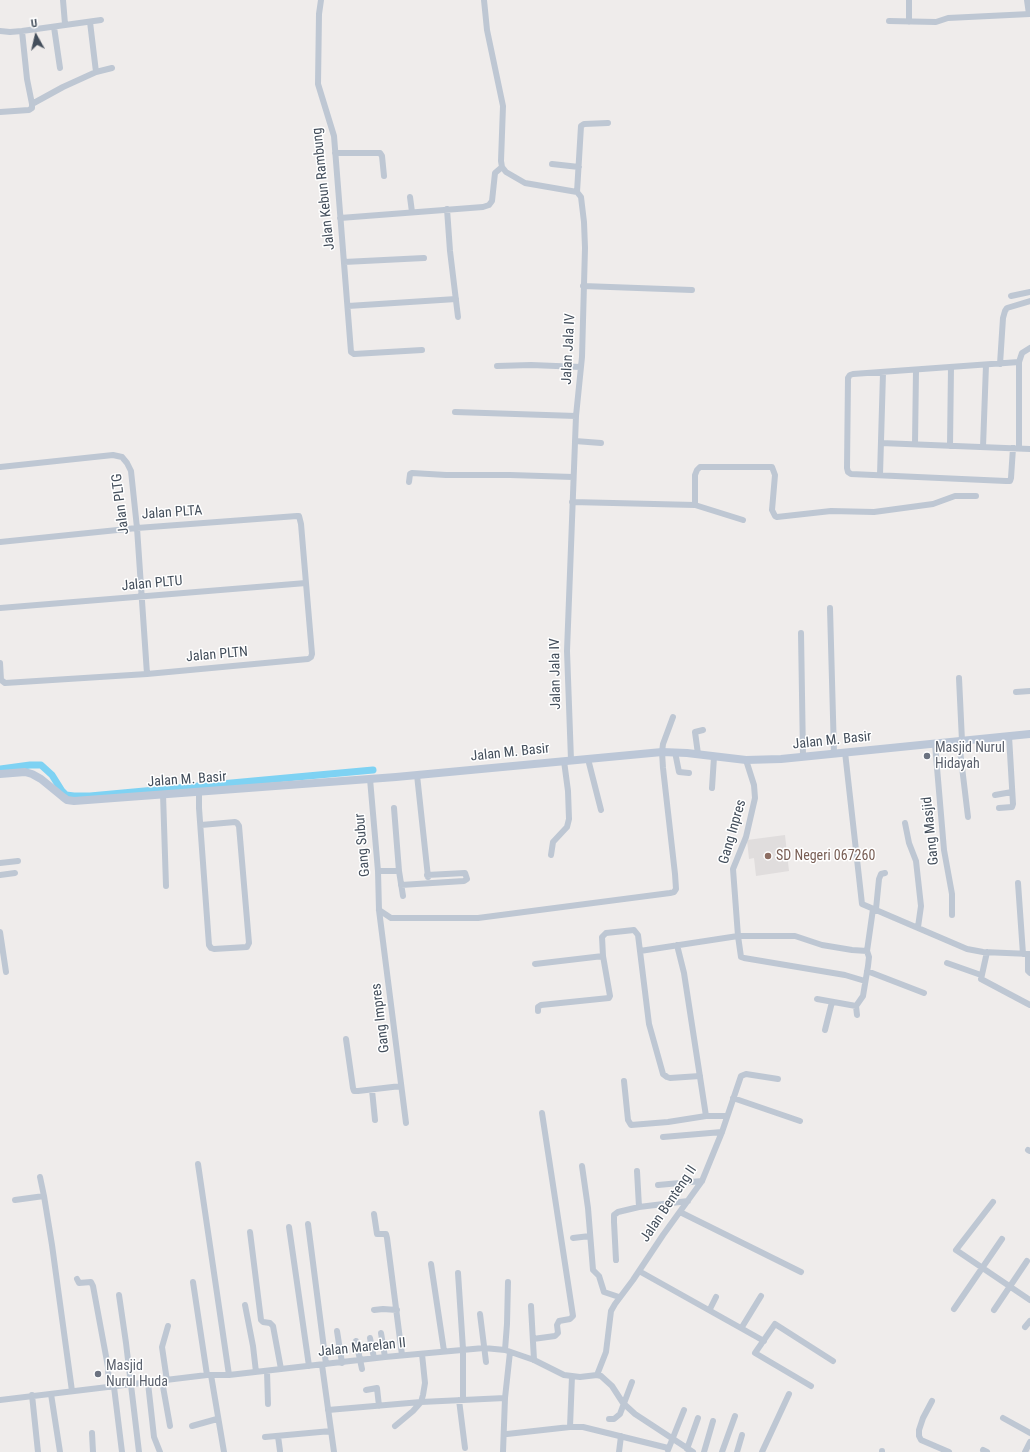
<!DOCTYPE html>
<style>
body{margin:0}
#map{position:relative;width:1030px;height:1452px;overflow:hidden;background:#efeceb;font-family:"Roboto Condensed",sans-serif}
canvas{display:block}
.north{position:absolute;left:16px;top:16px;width:40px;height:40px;-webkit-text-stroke:3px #fff;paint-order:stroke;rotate:352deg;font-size:11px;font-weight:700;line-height:16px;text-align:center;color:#434e5b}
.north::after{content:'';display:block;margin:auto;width:14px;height:18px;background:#434e5b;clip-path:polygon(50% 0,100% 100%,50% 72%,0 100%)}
</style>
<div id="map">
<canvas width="1030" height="1452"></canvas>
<div class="north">U</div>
</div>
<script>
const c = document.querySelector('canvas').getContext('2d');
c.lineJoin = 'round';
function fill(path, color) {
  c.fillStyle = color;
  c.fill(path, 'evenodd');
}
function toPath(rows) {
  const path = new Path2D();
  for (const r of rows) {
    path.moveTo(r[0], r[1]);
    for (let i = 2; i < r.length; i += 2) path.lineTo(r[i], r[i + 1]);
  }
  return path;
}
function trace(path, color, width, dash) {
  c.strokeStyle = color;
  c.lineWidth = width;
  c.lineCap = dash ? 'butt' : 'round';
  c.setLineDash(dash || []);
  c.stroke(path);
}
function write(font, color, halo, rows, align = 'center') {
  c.font = font + ' "Roboto Condensed",sans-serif';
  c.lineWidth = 3;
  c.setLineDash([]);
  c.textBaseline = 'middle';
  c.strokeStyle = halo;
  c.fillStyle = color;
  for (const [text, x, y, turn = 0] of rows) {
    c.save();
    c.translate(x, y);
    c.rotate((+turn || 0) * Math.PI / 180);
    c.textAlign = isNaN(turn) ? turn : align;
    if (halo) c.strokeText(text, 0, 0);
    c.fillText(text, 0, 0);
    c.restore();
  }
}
fill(toPath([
 [785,835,789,871,756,876,754,858,749,859,747,840]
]), '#e0dddd');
trace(toPath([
 [0,769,30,765,41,765,52,775,62,791,66,795,74,796,90,796,373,770]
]), '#7ed2f3', 7);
trace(toPath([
 [63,0,65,24],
 [321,0,319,14,318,84,334,136,351,352,354,354,422,350],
 [484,0,487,30,503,106,501,161,502,167,506,172,525,183,577,192,581,197,584,222,585,248,582,357,576,416,567,651,571,760],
 [909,0,909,22],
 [1027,0,1029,14],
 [889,21,936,22,948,18,1030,14],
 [90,22,96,72],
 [54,27,60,68],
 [0,31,10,32,22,31,101,20],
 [22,31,27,79,32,104],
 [0,112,29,110,32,108,32,104,63,87,96,72,112,68],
 [335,153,380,153,382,156,384,176],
 [552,164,579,167],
 [577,192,581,126,584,124,608,123],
 [410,197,412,212],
 [447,209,450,251,458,317],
 [340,218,483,207,489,205,492,201,495,173,502,167],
 [344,262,424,258],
 [583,286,692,290],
 [1011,296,1030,292],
 [348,306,456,299],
 [1000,364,1003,318,1005,311,1007,308,1030,301],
 [497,366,531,365,581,367],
 [455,412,576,416],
 [575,441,601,443],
 [881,443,1030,449],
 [915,444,916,370],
 [950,446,951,367],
 [983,447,986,365],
 [1013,448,1011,478,1010,481,1006,481,851,474,848,472,847,468,848,378,850,375,853,374,1019,362],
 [1019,448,1019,362,1022,353,1030,348],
 [0,467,113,455,122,457,127,463,131,471,137,528,147,674],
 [880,475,883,373],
 [409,482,410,474,412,473,446,475,510,475,573,477],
 [572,502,695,505,695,475,697,470,700,467,772,467,775,475,772,510,775,516,777,517,831,511,874,512,933,504,955,496,976,496],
 [695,505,743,520],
 [0,542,137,528,297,516,299,516,301,524,312,654,311,657,308,659,147,674,5,683,1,680,0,663],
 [0,608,306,583],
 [830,608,834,753],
 [801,633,803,756],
 [959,678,962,741],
 [1016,692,1030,691],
 [959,742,968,817],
 [935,744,944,850,952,894,952,915],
 [675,752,679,772,689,773],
 [845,752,862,904,967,949,983,952,1030,954],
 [698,754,695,732,703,730],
 [588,759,601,810],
 [746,760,754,785,755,798,746,837,733,869,738,936,741,957,744,958,845,975,865,981],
 [417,775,428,877],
 [370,779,378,871,379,910,406,1123],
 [712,788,714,757],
 [199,792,199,808,209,945,211,948,214,949,247,947,249,943,239,826,237,823,235,822,201,825],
 [163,794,166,886],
 [995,795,1012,792],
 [394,808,399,871],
 [999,808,1012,807,1013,804,1009,736],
 [905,823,909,843,916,861,921,906,918,927],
 [551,855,553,842,567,827,569,819,568,791,564,761],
 [0,863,18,861],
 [378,871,399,871,403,896],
 [0,875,15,873],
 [1018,883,1023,954],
 [401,885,464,881,467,879,465,873,427,875],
 [876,909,879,879,881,874,885,873],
 [379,910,391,918,478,918,670,893,674,892,676,889,675,874,663,768,662,752,663,744,673,717],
 [0,932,6,972],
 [677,945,684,973,706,1116],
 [640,951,738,936,795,936,822,945,852,950,867,951],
 [987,952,981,979,1030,1005],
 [1028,954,1028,971,1030,973],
 [947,963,981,975],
 [535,964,603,956],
 [867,971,924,993],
 [817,999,856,1006],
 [538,1011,538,1007,541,1005,609,998,610,996,603,956,602,937,606,933,634,930,638,935,649,1024,663,1074,667,1077,670,1078,700,1076],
 [857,1015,856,1006,863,996,868,966,869,957,867,951,873,909],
 [825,1030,832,1002],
 [346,1039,353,1088,354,1091,358,1091,401,1086],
 [624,1081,628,1120,631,1125,668,1122,706,1116,727,1116],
 [372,1090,375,1120],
 [733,1098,800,1121],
 [663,1137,722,1132],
 [1028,1150,1030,1151],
 [198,1164,229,1375],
 [582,1166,588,1208,593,1270,599,1276,604,1292,619,1297],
 [637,1171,639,1207,688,1201],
 [40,1177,44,1196,52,1245,72,1391],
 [658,1185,702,1181],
 [15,1200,44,1196],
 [993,1202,956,1250,1030,1300],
 [680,1212,801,1272],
 [374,1214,377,1234,386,1234,387,1238,402,1355],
 [308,1224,326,1364],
 [289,1227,309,1366],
 [250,1232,261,1320,263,1322,270,1323,273,1326,281,1369],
 [573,1238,590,1236],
 [616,1260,614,1222,614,1215,618,1212,639,1207],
 [431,1264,444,1351],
 [639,1271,764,1341],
 [458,1273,463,1349,463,1399],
 [77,1279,79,1283,91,1282,93,1286,108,1367,109,1387],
 [193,1282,207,1375],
 [119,1295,126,1343,139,1452],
 [245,1305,253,1346,256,1372],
 [531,1306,534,1360],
 [710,1309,716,1297],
 [954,1309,1002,1239],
 [374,1310,383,1309,397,1310],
 [994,1310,1027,1261],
 [480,1314,486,1362],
 [742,1327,761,1296],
 [1025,1327,1030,1321],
 [337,1331,342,1363],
 [381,1333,385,1357],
 [370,1338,374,1358],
 [533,1339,555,1336,558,1333,557,1325,559,1321,570,1319,573,1316,542,1113],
 [356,1341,362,1369],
 [505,1350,507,1324,508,1282],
 [322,1365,334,1452],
 [267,1371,268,1404],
 [211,1375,224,1452],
 [597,1375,606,1352,611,1311,615,1304,633,1280,663,1235,702,1181,722,1132,741,1076,746,1074,778,1079],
 [162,1381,170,1426],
 [167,1381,162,1347,168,1326],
 [148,1383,154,1437,160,1452],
 [811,1386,755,1353,775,1324,833,1361],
 [114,1387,122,1452],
 [366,1390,377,1388,379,1406],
 [51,1394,60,1452],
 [32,1395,38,1452],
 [0,1400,207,1375,229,1375,385,1357,484,1348,505,1350,534,1360,564,1375,580,1377,597,1375,601,1376,612,1386,623,1403,635,1414,693,1452],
 [459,1400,465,1448],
 [932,1401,923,1418,919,1430,919,1436,921,1440,949,1452],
 [328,1410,421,1402,423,1395,425,1383,422,1354],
 [1003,1418,1030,1433],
 [609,1419,614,1419,620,1414,632,1382],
 [192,1426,217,1419],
 [395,1426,413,1411,421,1402,505,1398],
 [570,1427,572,1376],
 [92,1433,93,1452],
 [507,1434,570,1427,583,1427,668,1448],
 [278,1436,280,1451],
 [265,1437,331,1431],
 [687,1449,698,1418],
 [668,1450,684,1410],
 [983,1450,987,1452],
 [503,1452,505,1398,510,1352],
 [619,1452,621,1436],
 [704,1452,713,1421],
 [722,1452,735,1416],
 [737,1452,742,1435],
 [762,1452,789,1394],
 [882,1452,882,1451],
 [1025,1452,1030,1442]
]), '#bec7d3', 6);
trace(toPath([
 [0,774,25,772,32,774,41,779,63,797,67,800,74,801,396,777,662,752,687,753,746,760,781,759,1030,734]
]), '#bcc7d7', 8);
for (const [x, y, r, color] of [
 [927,756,4,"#6b7280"],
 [768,856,4,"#8d6e63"],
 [98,1374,4,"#6b7280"]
]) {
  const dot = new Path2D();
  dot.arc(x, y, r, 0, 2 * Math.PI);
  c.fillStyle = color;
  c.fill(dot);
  trace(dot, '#fff', 1.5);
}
write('14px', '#434e5b', '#fff', [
 ["Jalan Kebun Rambung",324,189,-96],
 ["Jalan Jala IV",569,349,-87],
 ["Jalan PLTG",121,504,-97],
 ["Jalan PLTA",172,513,-4],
 ["Jalan PLTU",152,584,-5],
 ["Jalan PLTN",217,655,-5],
 ["Jalan Jala IV",556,674,-91],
 ["Jalan M. Basir",832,741,-6],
 ["Jalan M. Basir",510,753,-6],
 ["Jalan M. Basir",187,780,-4],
 ["Gang Masjid",931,831,-96],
 ["Gang Inpres",733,832,-74],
 ["Gang Subur",363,845,-95],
 ["Gang Impres",381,1018,-97],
 ["Jalan Benteng II",669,1204,-56],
 ["Jalan Marelan II",362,1348,-6]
]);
write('14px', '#5b616d', '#fff', [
 ["Masjid Nurul",935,748],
 ["Hidayah",935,764],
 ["Masjid",106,1366],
 ["Nurul Huda",106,1382]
], 'left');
write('14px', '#785e54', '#fff', [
 ["SD Negeri 067260",776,856]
], 'left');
</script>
